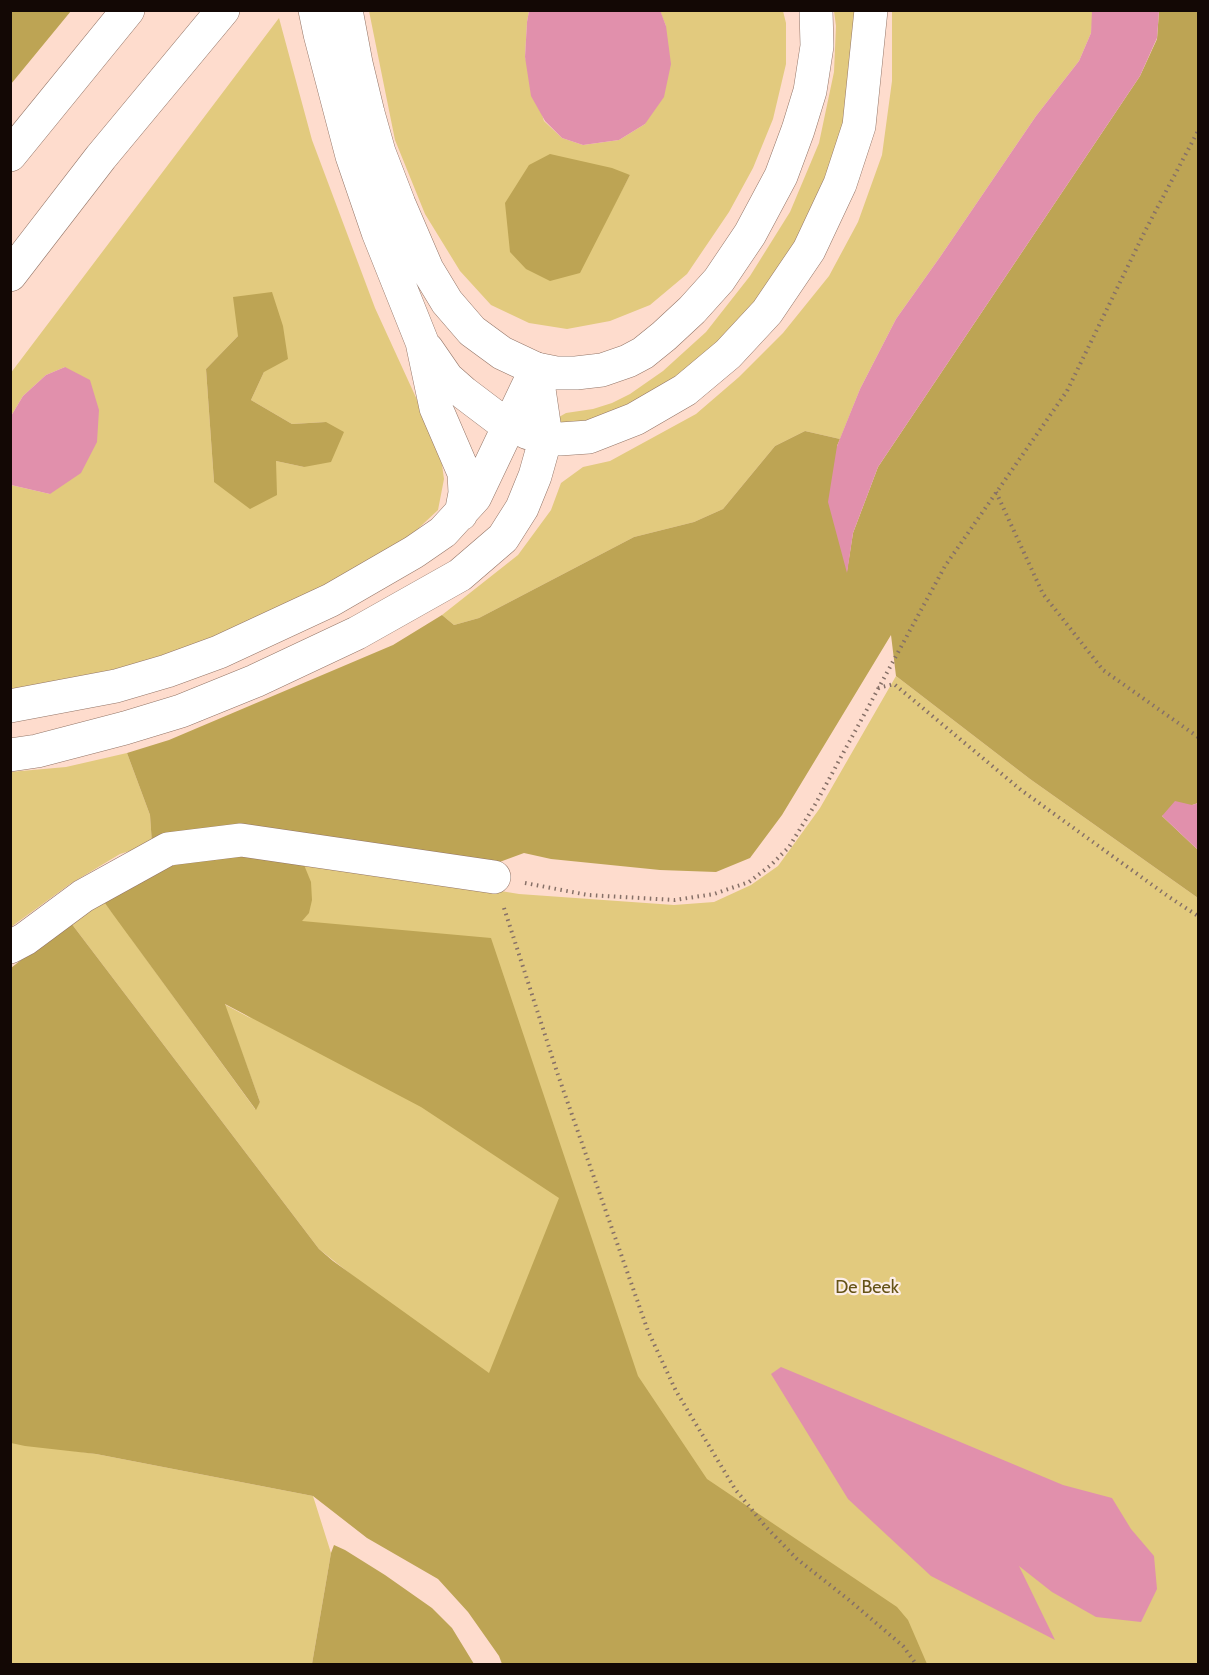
<!DOCTYPE html>
<style>
body{margin:0}
#map{position:relative;width:1209px;height:1675px;overflow:hidden;background:#fedccd;font-family:Cabin,sans-serif}
canvas{display:block}
.frame{position:absolute;inset:0;border:12px solid #130805;pointer-events:none}
</style>
<div id="map">
<canvas width="1209" height="1675"></canvas>
<div class="frame"></div>
</div>
<script>
const c = document.querySelector('canvas').getContext('2d');
c.lineJoin = 'round';
function fill(path, color) {
  c.fillStyle = color;
  c.fill(path, 'evenodd');
}
function toPath(rows) {
  const path = new Path2D();
  for (const r of rows) {
    path.moveTo(r[0], r[1]);
    for (let i = 2; i < r.length; i += 2) path.lineTo(r[i], r[i + 1]);
  }
  return path;
}
function trace(path, color, width, dash) {
  c.strokeStyle = color;
  c.lineWidth = width;
  c.lineCap = dash ? 'butt' : 'round';
  c.setLineDash(dash || []);
  c.stroke(path);
}
function write(font, color, halo, rows, align = 'center') {
  c.font = font + ' Cabin,sans-serif';
  c.lineWidth = 4.5;
  c.setLineDash([]);
  c.textBaseline = 'middle';
  c.strokeStyle = halo;
  c.fillStyle = color;
  for (const [text, x, y, turn = 0] of rows) {
    c.save();
    c.translate(x, y);
    c.rotate((+turn || 0) * Math.PI / 180);
    c.textAlign = isNaN(turn) ? turn : align;
    if (halo) c.strokeText(text, 0, 0);
    c.fillText(text, 0, 0);
    c.restore();
  }
}
fill(toPath([
 [369,11,529,11,527,22,525,57,544,121,562,138,583,145,619,140,645,124,666,26,660,11,783,11,786,23,786,64,773,119,753,168,729,212,687,274,650,305,610,321,567,329,529,323,491,305,460,271,425,214,395,140],
 [529,165,630,175,607,218],
 [834,11,859,11,857,92,802,248,702,363,620,415,561,426,559,417,566,413,593,409,612,403,630,394,663,371,706,332,750,276,790,212,819,143,834,72,836,26],
 [892,11,1092,11,1093,15,1091,33,1079,61,1036,116,940,257,896,319,860,389,840,439,805,431,775,446,723,509,694,522,634,537,479,618,454,625,442,615,518,555,551,510,561,483,583,467,610,461,696,414,739,377,783,333,829,276,858,222,882,155,892,81],
 [279,18,312,140,375,308,440,450,444,479,438,510,404,542,325,587,229,633,145,663,11,697,11,485,50,494,65,367,46,375,23,396,11,416,10,374],
 [238,336,264,372,251,400,292,424,326,422,304,467,276,461,214,482,206,369],
 [896,676,1030,779,1198,898,1198,1664,841,1664,319,1249,71,923,104,902,111,911,236,857,349,866,519,894,674,905,714,902,751,885,778,866,820,808],
 [130,937,252,1019,224,1004,260,1102,255,1109],
 [127,753,150,815,152,844,120,854,70,884,11,927,10,772,66,767],
 [11,1442,96,1454,313,1496,331,1553,312,1664,11,1664]
]), '#e2ca7e');
fill(toPath([
 [11,10,71,11,11,84,10,11],
 [1159,11,1198,11,1198,803,1162,816,1198,850,1198,898,1030,779,896,676,891,635,782,815,750,858,716,872,660,870,551,859,524,853,486,867,152,844,150,815,127,753,169,740,393,645,442,615,454,625,479,618,634,537,694,522,723,509,775,446,805,431,840,439,837,446,847,571,853,533,878,467,1140,76,1157,39],
 [550,154,612,168,630,175,580,273,550,281,526,269,510,252,505,203,529,165],
 [272,292,283,326,288,359,264,372,251,400,292,424,326,422,344,432,331,462,304,467,276,461,277,495,250,509,214,482,206,369,238,336,233,297],
 [216,852,302,860,311,882,312,900,309,913,302,921,491,938,638,1376,707,1479,897,1607,908,1620,927,1664,502,1664,499,1656,468,1612,438,1579,367,1538,313,1496,96,1454,25,1446,11,1443,11,968,50,937,71,923,319,1249,333,1261,489,1373,559,1198,421,1107,225,1004,260,1102,256,1110,104,902,162,869],
 [334,1545,345,1550,385,1575,432,1608,452,1628,474,1664,312,1664,331,1553]
]), '#bda454');
fill(toPath([
 [660,10,666,26,671,64,664,97,645,124,619,140,583,145,562,138,545,121,531,96,525,57,527,22,529,11],
 [1092,11,1159,11,1157,38,1140,76,878,467,853,533,847,573,828,502,837,446,860,389,896,319,940,257,1036,116,1079,61,1091,33],
 [65,367,90,380,99,410,97,442,81,473,50,494,11,485,11,416,23,396,46,375],
 [1175,801,1192,805,1198,803,1198,850,1162,816],
 [781,1367,1063,1485,1112,1498,1131,1529,1154,1556,1157,1589,1141,1622,1096,1617,1052,1592,1019,1566,1055,1640,931,1576,848,1499,771,1374]
]), '#e190ac');
const minor = toPath([
 [10,947,25,939,83,896,168,849,241,840,494,877]
]);
const primary = toPath([
 [315,10,320,34,352,156,378,232,422,342,436,408,464,473,465,493,461,514],
 [346,10,356,63,368,113,379,152,399,204,427,269,447,302,472,331,502,353,536,369],
 [427,349,447,378,464,393,497,418,528,433],
 [10,706,116,686,167,671,219,652,331,600,414,552,443,532,475,497,536,369],
 [10,755,37,751,125,728,181,711,255,681,357,633,460,575,503,538,522,508,535,476,546,437,536,369]
]);
const motorway = toPath([
 [10,155,128,10],
 [10,275,101,157,223,10],
 [536,369,556,373,576,373,602,370,628,361,643,353,664,336,692,310,719,280,750,234,781,176,798,130,810,91,817,46,816,10],
 [546,437,560,439,589,437,635,419,685,390,728,354,767,312,809,250,840,184,859,126,871,10]
]);
trace(minor, '#937567', 34);
trace(primary, '#937567', 34);
trace(motorway, '#937567', 34);
trace(toPath([
 [996,492,1043,594,1103,670,1198,737],
 [878,688,894,684,1021,790,1169,897,1198,916],
 [525,883,588,895,675,900,714,894,749,882,771,865,789,847,816,803,945,566,1067,391,1145,231,1198,131],
 [504,908,558,1075,648,1331,676,1391,735,1489,765,1526,797,1559,849,1600,903,1646,916,1664]
]), '#867067', 4, [1.5, 4.5]);
trace(minor, '#fff', 33);
trace(primary, '#fff', 33);
trace(motorway, '#fff', 33);
write('18px', '#655316', '#fceee8', [
 ["De Beek",867,1288]
]);
</script>
